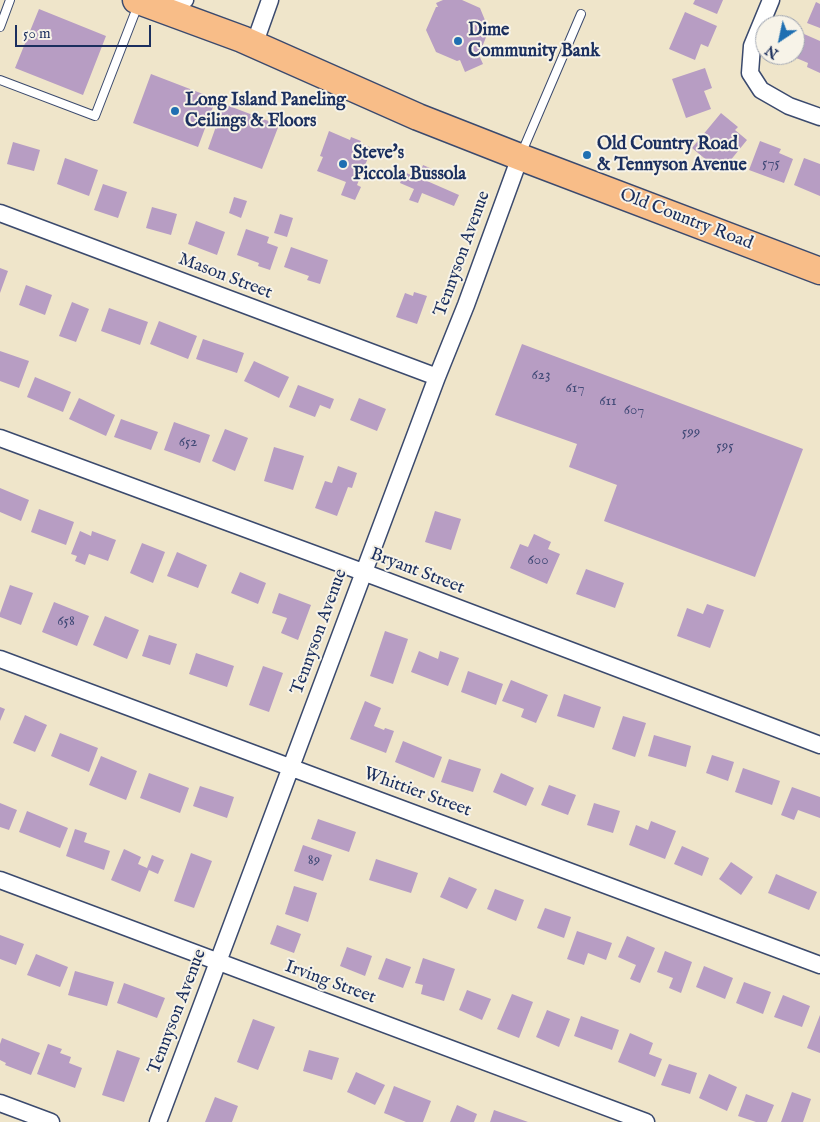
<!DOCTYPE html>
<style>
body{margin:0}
#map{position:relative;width:820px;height:1122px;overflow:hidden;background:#efe5ca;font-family:"IM FELL English",serif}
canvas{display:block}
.north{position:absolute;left:755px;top:15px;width:50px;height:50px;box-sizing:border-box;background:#f7f3e8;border:1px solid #9fa5b1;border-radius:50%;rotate:214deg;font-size:14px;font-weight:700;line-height:20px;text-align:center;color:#1b2f5e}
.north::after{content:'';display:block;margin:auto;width:18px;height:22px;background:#1f6fb2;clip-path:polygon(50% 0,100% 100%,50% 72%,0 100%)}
.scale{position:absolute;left:15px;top:25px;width:136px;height:22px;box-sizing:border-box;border:2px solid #1b2f5e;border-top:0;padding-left:6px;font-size:15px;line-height:18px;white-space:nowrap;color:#1b2f5e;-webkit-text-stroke:4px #f7f3e8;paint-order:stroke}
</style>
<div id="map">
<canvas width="820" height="1122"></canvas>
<div class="north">N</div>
<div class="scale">50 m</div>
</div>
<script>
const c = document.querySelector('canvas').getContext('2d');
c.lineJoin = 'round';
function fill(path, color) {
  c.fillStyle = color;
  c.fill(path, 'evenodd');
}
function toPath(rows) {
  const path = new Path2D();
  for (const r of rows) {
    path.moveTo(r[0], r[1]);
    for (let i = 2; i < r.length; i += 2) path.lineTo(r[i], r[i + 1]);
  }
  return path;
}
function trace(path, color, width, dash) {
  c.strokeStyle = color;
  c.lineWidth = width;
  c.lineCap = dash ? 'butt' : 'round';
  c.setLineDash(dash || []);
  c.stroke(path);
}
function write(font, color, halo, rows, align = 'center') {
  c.font = font + ' "IM FELL English",serif';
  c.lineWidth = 4;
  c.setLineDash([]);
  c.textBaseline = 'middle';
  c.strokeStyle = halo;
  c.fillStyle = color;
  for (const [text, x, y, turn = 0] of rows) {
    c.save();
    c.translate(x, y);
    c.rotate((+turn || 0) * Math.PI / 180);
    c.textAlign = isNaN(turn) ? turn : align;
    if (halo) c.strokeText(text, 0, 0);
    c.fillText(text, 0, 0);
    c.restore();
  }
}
fill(toPath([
 [443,0,462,0,480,8,489,30,480,52,478,53,483,64,465,72,460,60,457,61,436,52,426,30,436,7,438,7,436,3],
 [695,0,723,0,717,14,693,4],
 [816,2,820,4,820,28,807,23],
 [39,9,106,36,83,95,15,68],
 [685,12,717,26,708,47,701,44,695,60,669,49],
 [804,34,820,41,820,73,807,67,808,63,794,57],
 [705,68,712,88,704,91,711,109,686,118,672,79],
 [151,74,216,99,198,147,133,123],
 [224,104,279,125,262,169,208,149],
 [721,113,738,127,735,130,747,140,721,172,692,148],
 [329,131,350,140,351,137,361,141,360,143,372,148,357,185,361,187,355,200,341,195,346,182,317,171,323,157,320,156],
 [760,141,781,149,779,153,793,159,784,183,749,170],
 [13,142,40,150,34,171,7,164],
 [65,158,98,170,89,196,57,184],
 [804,158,820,164,820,196,794,185],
 [423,165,432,169,427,181,459,195,454,206,422,193,418,203,409,200,414,189,400,183,404,172,418,178],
 [103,184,127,192,118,218,94,210],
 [234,197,247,201,241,218,229,213],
 [152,207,177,214,171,235,146,228],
 [280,214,293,218,287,237,274,233],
 [196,221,225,232,217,255,188,244],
 [246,229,269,237,267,243,278,247,270,270,258,266,259,263,237,255],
 [291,247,328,260,320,284,307,280,309,276,284,267],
 [0,268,8,271,0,293],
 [26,285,52,295,45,315,19,305],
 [414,292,427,296,417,324,396,317,405,293,413,296],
 [72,302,89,309,76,342,59,336],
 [109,308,148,322,140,345,101,331],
 [159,321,197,336,188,359,150,344],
 [203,339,244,353,237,373,196,359],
 [522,344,803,449,755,577,604,521,617,485,569,467,577,444,495,415],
 [0,351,29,361,19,388,0,381],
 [254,361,289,377,279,398,244,381],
 [35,377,71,392,63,412,27,397],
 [298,385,334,399,330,409,320,405,315,417,289,407],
 [79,398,115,415,106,436,69,419],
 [359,398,386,409,377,431,350,420],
 [121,419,158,432,151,450,114,437],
 [174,422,210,435,200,463,164,450],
 [225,429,248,438,235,471,212,461],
 [274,447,304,456,293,490,264,481],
 [338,466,357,473,352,488,348,487,337,516,315,508,325,481,332,483],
 [0,488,29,500,21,521,0,512],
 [39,509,74,522,66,545,31,532],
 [435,511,461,519,451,550,425,542],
 [80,531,91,536,92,531,116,540,108,561,89,554,85,565,75,561,77,556,71,554],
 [534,534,551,542,548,549,560,554,547,584,510,568,520,544,528,547],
 [142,543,165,552,153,583,130,573],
 [177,552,207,565,198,588,167,576],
 [586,569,624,583,615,608,576,594],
 [240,572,266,583,258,604,231,593],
 [10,585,33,593,21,625,0,617,0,613],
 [279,593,311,605,298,640,281,633,287,618,272,613],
 [54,602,89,616,77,646,42,632],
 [707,604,724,610,710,648,677,636,687,608,703,614],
 [105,616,139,630,127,659,93,645],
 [385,631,408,639,393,684,370,676],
 [149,635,177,644,170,665,142,656],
 [419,651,438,659,440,651,459,658,448,686,411,672],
 [196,653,234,666,227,687,189,674],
 [263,666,283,673,269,712,249,705],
 [468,671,503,684,496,705,461,692],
 [511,680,548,695,536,723,521,717,524,709,502,701],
 [564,694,601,707,594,728,557,716],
 [365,701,381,708,374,726,384,730,385,728,394,731,386,753,350,739],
 [0,707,5,709,0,721],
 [25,715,47,725,35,752,13,743],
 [623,716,646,723,635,757,612,749],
 [60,733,98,748,89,772,51,756],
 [654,735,691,746,686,767,648,756],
 [403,741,442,757,434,778,395,762],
 [712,755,734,762,728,781,706,773],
 [101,756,137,771,126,800,89,785],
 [449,759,481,769,473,792,441,782],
 [743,768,780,781,772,805,735,792],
 [149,773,189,788,180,813,140,798],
 [501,773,534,788,526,806,493,792],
 [549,785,576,795,568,815,541,805],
 [200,786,234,797,227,818,193,806],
 [792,787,820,797,820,818,798,810,794,820,781,815],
 [0,803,17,810,9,830,0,827],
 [594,803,620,811,613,833,587,825],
 [27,811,68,828,60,848,19,832],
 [318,819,356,832,349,852,311,839],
 [651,821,676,831,665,859,629,845,636,825,648,830],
 [75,829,87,833,84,842,110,851,104,870,66,856],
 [303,845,332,855,323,881,294,871],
 [682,846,709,858,702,876,674,864],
 [124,849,141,857,138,864,147,868,152,855,164,860,158,874,149,870,140,892,111,880],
 [191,853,212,861,194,908,174,901],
 [376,859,418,873,411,893,369,880],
 [731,862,753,877,741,895,719,879],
 [776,874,817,892,809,910,768,893],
 [449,877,477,889,467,909,440,897],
 [294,886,317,893,308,922,285,914],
 [495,889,524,900,516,921,487,909],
 [545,908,571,917,564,938,537,928],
 [277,925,301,934,294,953,270,944],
 [577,931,612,943,606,960,588,953,584,965,567,959],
 [0,935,24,944,16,965,0,959],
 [627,936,655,948,640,983,630,979,636,965,618,957],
 [347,947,372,956,365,976,340,966],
 [665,951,692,962,681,993,669,988,673,978,657,972],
 [36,954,68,967,60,987,27,975],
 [386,958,411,967,403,988,378,979],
 [423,958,455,969,444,1001,421,994,423,985,415,983],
 [704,966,733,978,725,999,696,987],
 [75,971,114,982,107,1006,68,995],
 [744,982,771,992,763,1014,736,1003],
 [124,983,165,998,157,1018,117,1003],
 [467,990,491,999,482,1020,459,1010],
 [512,994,533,1002,519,1038,497,1029],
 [783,995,810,1006,802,1027,774,1017],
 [547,1010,570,1019,559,1047,536,1037],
 [820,1015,820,1053,807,1048],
 [581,1016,619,1030,612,1050,574,1036],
 [253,1019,275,1027,258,1070,237,1062],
 [630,1033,653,1043,649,1054,662,1059,655,1077,618,1062],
 [2,1038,40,1053,31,1075,5,1065,6,1063,0,1060,0,1044],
 [48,1044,62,1049,60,1053,71,1057,69,1063,82,1068,75,1088,37,1074],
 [117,1050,140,1058,124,1102,102,1095],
 [309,1050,339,1058,332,1080,303,1071],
 [669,1064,697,1073,690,1094,661,1085],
 [356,1072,385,1085,375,1105,347,1092],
 [709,1074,737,1087,727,1111,699,1098],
 [394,1086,431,1101,423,1122,406,1122,384,1113],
 [792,1092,811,1099,803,1122,781,1122],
 [746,1094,774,1105,767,1122,756,1122,738,1116],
 [215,1097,238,1106,232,1122,205,1122],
 [457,1105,477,1114,474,1122,450,1122],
 [494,1110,528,1122,490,1122]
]), '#b79dc3');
const lane = toPath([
 [0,27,10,0],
 [0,80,95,116,138,5],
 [522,152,581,14]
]);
const street = toPath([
 [771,0,752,46,750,73,761,90,789,106,820,117],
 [163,10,185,0],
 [254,45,270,0],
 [0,213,437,377],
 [0,438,379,578,820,745],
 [0,659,820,965],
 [0,880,646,1122],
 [0,1103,51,1122],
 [158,1122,437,377,466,305,520,157]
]);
const primary = toPath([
 [136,0,242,39,418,117,520,157,820,271]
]);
trace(lane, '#3b4a6e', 10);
trace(street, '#3b4a6e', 19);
trace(primary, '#3b4a6e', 29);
trace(lane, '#fff', 8);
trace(street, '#fff', 16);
trace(primary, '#f8bd88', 26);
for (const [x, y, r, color] of [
 [458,41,5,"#1f6fb2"],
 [175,111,5,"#1f6fb2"],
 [587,155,5,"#1f6fb2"],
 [343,164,5,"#1f6fb2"]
]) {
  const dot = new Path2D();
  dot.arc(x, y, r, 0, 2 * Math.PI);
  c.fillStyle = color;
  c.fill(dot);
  trace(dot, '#f7f3e8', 2);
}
write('15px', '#424a77', null, [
 ["575",771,164],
 ["623",541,376],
 ["617",575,389],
 ["611",608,402],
 ["607",634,411],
 ["599",691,433],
 ["652",188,443],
 ["595",725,447],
 ["600",538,561],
 ["658",66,622],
 ["89",314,861]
]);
write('bold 18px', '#1b2f5e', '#f7f3e8', [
 ["Dime",468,31],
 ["Community Bank",468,52],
 ["Long Island Paneling",185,101],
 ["Ceilings & Floors",185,122],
 ["Old Country Road",597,145],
 ["& Tennyson Avenue",597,166],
 ["Steve's",353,154],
 ["Piccola Bussola",353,175]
], 'left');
write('18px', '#1b2f5e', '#f7f3e8', [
 ["Old Country Road",686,220,21],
 ["Tennyson Avenue",463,254,-70],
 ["Mason Street",225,277,21],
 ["Bryant Street",417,572,21],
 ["Tennyson Avenue",320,632,-70],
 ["Whittier Street",417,793,20],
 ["Irving Street",330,983,20],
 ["Tennyson Avenue",178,1012,-69]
]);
</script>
